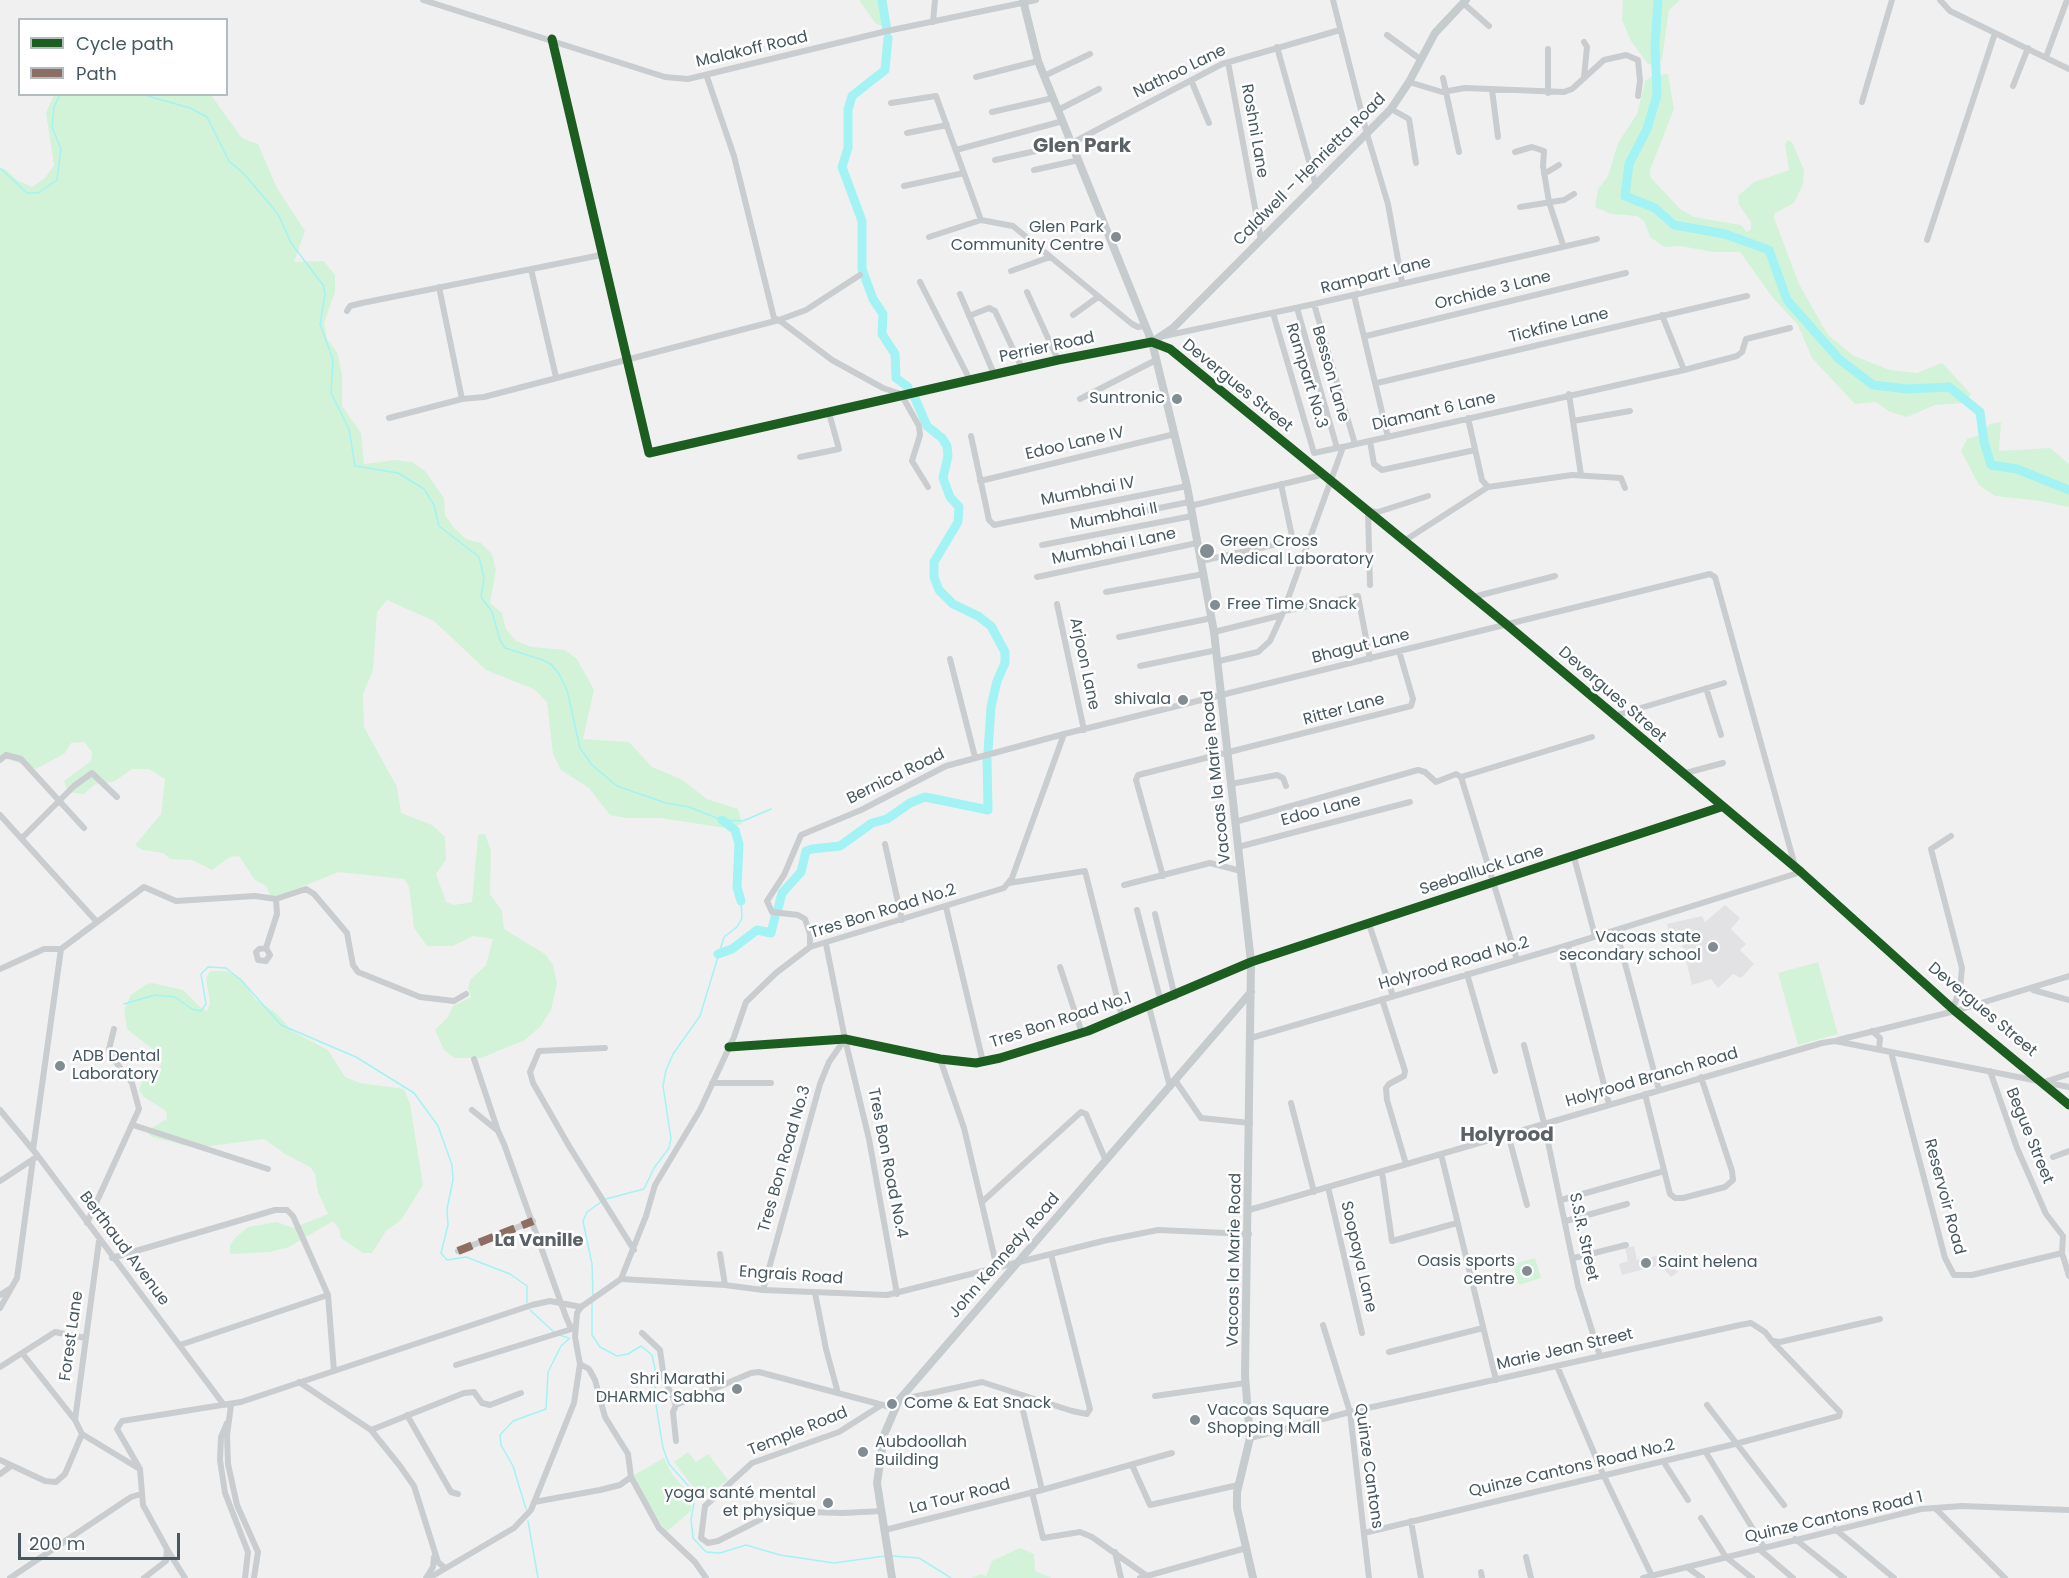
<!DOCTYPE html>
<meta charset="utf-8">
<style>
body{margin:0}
#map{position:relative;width:2069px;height:1578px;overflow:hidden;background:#f1f0f0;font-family:Poppins,sans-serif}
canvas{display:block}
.legend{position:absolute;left:18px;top:18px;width:210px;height:78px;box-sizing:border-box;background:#fff;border:2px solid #b5bcbf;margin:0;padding:8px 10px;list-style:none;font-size:18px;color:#45585f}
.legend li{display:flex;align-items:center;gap:12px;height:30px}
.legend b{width:30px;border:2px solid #b5bcbf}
.scale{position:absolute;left:18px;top:1533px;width:162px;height:27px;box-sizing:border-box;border:3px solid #45585f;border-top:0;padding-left:8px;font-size:18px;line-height:21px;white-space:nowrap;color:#45585f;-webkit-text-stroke:4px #fff;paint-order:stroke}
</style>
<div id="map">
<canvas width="2069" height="1578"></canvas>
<ul class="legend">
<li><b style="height:8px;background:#1b5e20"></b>Cycle path</li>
<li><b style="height:8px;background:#8d6e63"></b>Path</li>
</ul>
<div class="scale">200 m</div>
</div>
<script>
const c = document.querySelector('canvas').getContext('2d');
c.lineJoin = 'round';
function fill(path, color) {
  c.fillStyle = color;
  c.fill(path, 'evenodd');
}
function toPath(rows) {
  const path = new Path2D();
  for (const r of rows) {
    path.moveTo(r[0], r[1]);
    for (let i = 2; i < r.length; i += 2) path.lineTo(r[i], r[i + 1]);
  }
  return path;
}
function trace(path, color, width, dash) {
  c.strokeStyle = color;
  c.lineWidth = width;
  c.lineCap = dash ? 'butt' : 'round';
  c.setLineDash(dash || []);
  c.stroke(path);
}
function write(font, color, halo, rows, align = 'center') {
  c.font = font + ' Poppins,sans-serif';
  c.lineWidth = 5;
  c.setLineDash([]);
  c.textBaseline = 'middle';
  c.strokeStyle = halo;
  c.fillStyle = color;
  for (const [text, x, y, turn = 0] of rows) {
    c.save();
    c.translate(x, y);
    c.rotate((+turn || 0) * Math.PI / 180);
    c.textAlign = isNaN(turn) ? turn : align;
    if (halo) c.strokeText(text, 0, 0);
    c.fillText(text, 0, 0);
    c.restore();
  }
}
fill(toPath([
 [1725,905,1740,918,1731,929,1746,944,1740,950,1754,964,1741,978,1733,974,1718,988,1711,979,1692,985,1680,935,1670,937,1667,924,1702,916,1705,922],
 [1634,1246,1637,1260,1662,1255,1678,1272,1671,1277,1660,1265,1622,1275,1619,1264,1628,1261,1625,1248]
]), '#e2e1e3');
fill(toPath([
 [859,0,883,0,888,19,884,26,876,24],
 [1623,0,1680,0,1669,10,1662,59,1656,65,1648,64,1631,41,1622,20],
 [1668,74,1674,109,1650,170,1651,178,1680,209,1694,217,1741,225,1747,232,1751,229,1751,222,1739,205,1738,196,1754,182,1789,170,1785,144,1788,140,1792,142,1804,170,1803,184,1794,203,1775,213,1774,218,1799,284,1828,335,1854,356,1890,370,1917,373,1942,363,1971,394,1965,403,1935,405,1907,417,1890,412,1876,402,1855,404,1812,358,1798,325,1773,298,1740,252,1713,252,1681,246,1664,247,1650,237,1644,221,1637,216,1611,214,1595,207,1598,189,1608,176,1618,143,1637,114,1645,81,1652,76],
 [54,95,211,95,242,138,258,144,277,188,305,231,294,262,324,261,335,275,335,292,324,323,327,339,337,352,342,374,342,406,361,433,364,464,395,460,412,462,425,471,444,498,445,515,454,528,466,539,481,543,492,554,496,570,490,603,502,613,506,629,516,641,532,647,565,650,577,659,594,690,583,739,629,742,652,767,681,779,707,799,738,809,742,824,726,828,660,818,627,818,610,815,589,788,561,770,553,754,547,702,534,689,486,670,434,621,387,600,377,612,373,670,363,694,364,727,397,787,401,813,432,825,445,837,446,860,436,874,446,902,454,905,472,902,478,835,485,834,491,851,490,894,502,911,504,929,545,954,553,965,557,984,551,1010,541,1026,525,1040,481,1058,455,1058,444,1050,435,1030,447,1018,453,1006,471,997,468,989,470,980,486,965,493,939,473,936,453,946,427,946,414,928,409,887,404,879,338,872,272,899,266,886,255,880,239,856,230,857,212,870,192,860,170,859,163,853,142,850,135,845,161,814,165,779,149,769,132,769,115,781,94,785,84,794,68,792,64,781,91,761,92,752,84,742,71,743,65,753,36,769,0,757,0,168,5,169,17,180,32,187,45,178,54,165,46,113],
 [2001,422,1999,451,2050,448,2069,464,2069,507,2040,501,1995,496,1979,485,1961,451,1967,439,1979,435,1990,424],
 [1818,962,1838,1034,1798,1045,1778,973],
 [210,971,226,971,241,978,255,999,276,1013,292,1031,328,1050,345,1077,360,1083,404,1089,410,1104,423,1185,401,1220,386,1231,372,1253,363,1253,341,1238,339,1229,333,1221,289,1247,270,1252,230,1254,230,1245,235,1238,248,1227,277,1222,293,1228,328,1214,318,1192,315,1174,310,1167,285,1154,264,1139,195,1148,152,1137,146,1131,167,1119,166,1111,144,1097,139,1090,142,1082,161,1065,161,1056,127,1029,124,1010,131,995,145,985,152,983,183,990,200,1007,207,1011,210,1003,206,978],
 [1535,1258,1541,1278,1519,1285,1513,1264],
 [688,1452,696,1462,708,1454,728,1480,702,1499,674,1462],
 [664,1458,672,1474,691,1496,691,1511,666,1532,635,1482,634,1475],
 [1020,1548,1034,1554,1035,1571,1052,1578,971,1578,981,1574,986,1576,992,1561]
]), '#d2f3d8');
trace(toPath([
 [141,94,190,108,207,117,229,161,244,174,278,214,291,243,323,285,325,294,320,324,333,360,331,393,349,429,355,466,398,473,424,489,434,505,439,526,479,557,484,578,481,597,492,612,500,640,505,648,543,660,552,665,559,674,567,690,580,748,592,765,617,786,666,803,689,807,722,820,743,821,771,809],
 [0,168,27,193,38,193,57,180,61,149,52,127,54,107,60,94],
 [124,1004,155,995,175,997,192,1009,201,1011,206,1004,201,974,208,967,226,968,242,981,281,1025,356,1057,414,1093,438,1126,452,1165,453,1180,447,1209,448,1225,441,1253,447,1260,466,1257,510,1274,527,1286,527,1303],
 [606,1199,644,1189,654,1168,669,1148,671,1139,663,1086,666,1070,673,1054,700,1016,724,937,737,927,742,918,741,901],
 [593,1295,592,1264,583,1221,587,1212,601,1202],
 [592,1303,592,1335,600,1347,617,1356,628,1354,641,1346,652,1355,655,1369,655,1399,663,1448,669,1464,692,1490,694,1503,691,1519,693,1538,706,1552,720,1553,746,1545,780,1555,834,1563,885,1556],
 [530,1310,555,1333],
 [559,1335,569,1338],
 [526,1509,513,1466,501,1445,500,1435,513,1421,546,1409,548,1372,561,1346,569,1339],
 [528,1521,538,1578],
 [892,1556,919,1558,951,1578]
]), '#a3f3f5', 1.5);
trace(toPath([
 [882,0,887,31],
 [1658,0,1655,44,1657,95,1647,129,1629,164,1625,196,1655,208,1674,225,1725,234,1769,250,1787,300,1839,359,1873,385,1908,389,1949,387,1980,412,1984,442,1991,465,2017,469,2069,490],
 [888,38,885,70,852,96,848,110,848,148,842,167,862,221,862,269,873,299,883,314,882,334,895,354,896,378,908,387],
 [914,396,927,426,942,438,947,446,948,456,943,478,950,497,959,507,958,522,934,562,934,577,939,590,953,604,978,616,991,626,1005,652,1005,663,997,681,991,707,988,752],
 [722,820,735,830,739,844,737,887,741,901],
 [778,909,782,893,801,872,806,851,812,849,840,846,872,823,887,819,910,803,925,797,988,810,987,758],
 [718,954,732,949,757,930,771,933,775,917]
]), '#a3f3f5', 9);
trace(toPath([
 [423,0,665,77,688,79,887,31,1036,0],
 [1333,0,1367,134,1388,204,1402,282],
 [1940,0,1950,11,2069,69],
 [1463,3,1489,26],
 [933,22,935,0],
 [1387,35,1420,59],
 [552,39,649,453,1058,360,1152,342,1170,349,1506,624,1801,872,1955,1011,2069,1105],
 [1277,47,1316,186],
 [1548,49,1548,93],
 [2046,57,2067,0],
 [1228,62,1261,240],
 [1044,76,1090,54],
 [707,77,734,156,774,318,779,320,806,310,860,275],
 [976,77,1038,61],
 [1584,77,1587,47,1584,42],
 [1443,78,1459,152],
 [1191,80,1209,123],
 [1409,82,1442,92,1465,88,1564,92,1572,89,1604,60,1626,55,1638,60,1640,81,1638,96],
 [2013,86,2028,48],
 [1492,90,1498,137],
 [1862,102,1892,0],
 [891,103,936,96,981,220],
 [1391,109,1409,119,1416,163],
 [1058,110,1099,89],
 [992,112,1053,98],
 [907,133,947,125],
 [956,150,1063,121],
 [1515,152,1532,147,1544,151,1543,166,1549,202,1563,245],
 [995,160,1072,143,1222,64,1340,30],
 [1034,170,1079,160],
 [1544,174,1559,165],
 [904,186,964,173],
 [1520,207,1564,200,1574,194],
 [929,237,981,220,1013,226,1132,324,1138,327,1145,326],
 [1927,240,1995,33],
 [531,269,556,377],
 [1011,271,1050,257],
 [920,282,970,380],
 [1027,292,1058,360],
 [960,294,994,374],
 [1354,295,1388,437],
 [1314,304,1355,444],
 [1297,308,1337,448],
 [347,311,350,306,362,303,601,255],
 [1273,313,1314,453,1342,447],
 [1073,315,1098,297],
 [1662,315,1684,370],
 [969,316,989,308,995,311,1022,368],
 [1164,336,1314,304,1597,239],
 [1366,336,1626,273],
 [1377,383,1747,296],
 [1569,394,1581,475],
 [462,399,484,397,779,320,832,360,883,388,901,394,919,426,920,435,912,461,928,487],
 [1080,399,1156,360],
 [389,418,462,399,439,287],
 [1468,418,1482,480,1488,487],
 [1573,421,1630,411],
 [971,436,989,520,994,525,1187,486],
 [1370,441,1374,464,1382,470,1475,450],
 [800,457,839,449,829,413],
 [980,481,1175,434],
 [1281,484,1293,541],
 [1190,506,1321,475],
 [1095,521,1189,502],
 [1404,541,1488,487,1572,475,1621,478,1625,488],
 [1042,545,1192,516],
 [1201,561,1309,537],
 [1037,577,1197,543],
 [1370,585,1368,511,1378,512,1428,496],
 [1106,592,1204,574],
 [1473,597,1555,576],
 [1057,604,1084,730],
 [1284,611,1358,596,1370,659],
 [1214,632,1282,615],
 [1119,637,1212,618],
 [950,659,975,757],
 [1219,661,1258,652,1270,641,1282,615,1343,447,1684,370,1737,356,1742,352,1746,339,1790,328],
 [1140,666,1217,650],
 [1706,688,1721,735],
 [1614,716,1724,683],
 [0,760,6,755,21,759,84,828],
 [1682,774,1723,763],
 [1461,777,1517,960],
 [1461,777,1592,737],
 [1231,784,1277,775,1283,778,1286,786],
 [0,815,97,922],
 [1235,822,1418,770,1425,772,1436,782,1456,774,1461,777],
 [1951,836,1931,849,1962,968,1960,988,1953,1009],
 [22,838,74,786,92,773,117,797],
 [885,844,902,920],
 [1238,847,1410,802],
 [1574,857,1595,936],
 [1163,876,1136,780,1138,775,1411,706,1413,699,1399,651],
 [1009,883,1085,871,1122,1017],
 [1124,885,1210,863,1241,871],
 [946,907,983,1062],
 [1137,910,1161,1002],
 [1155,914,1175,997],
 [1369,924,1393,996],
 [1616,930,1659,1090],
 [826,944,845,1039,869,1139,897,1294],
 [1568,945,1609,1104],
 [810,947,810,934,805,919,798,915,772,912,767,901,784,875,801,835,861,810,946,766,1064,734,1710,574,1715,577,1795,866],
 [266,948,259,949,256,952,258,960,266,961,270,955,266,948,277,914,276,899],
 [1060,967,1082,1033],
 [0,969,44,949,61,949],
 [1467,974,1495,1071],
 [2033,990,2069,1000],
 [1382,999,1405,1071,1404,1076,1389,1084,1386,1088,1387,1100,1406,1164],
 [1149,1007,1170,1087],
 [1872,1031,1880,1038,1879,1049],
 [1251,1038,1565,946,1801,872],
 [1838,1040,1955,1011,2069,976],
 [1524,1045,1544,1123,1578,1286,1600,1356],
 [729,1047,845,1039,940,1059,976,1063,1000,1058,1088,1031,1251,962,1721,807],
 [605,1048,539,1051,530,1072,533,1083,569,1146,634,1250],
 [1891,1052,1945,1258,1954,1275,1972,1275,2062,1253],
 [474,1059,498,1131],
 [940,1059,964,1128,997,1268],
 [1990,1071,2017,1148,2046,1214,2063,1236,2062,1253,2069,1276],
 [1175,1080,1201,1118,1250,1123],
 [2047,1081,2069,1074],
 [712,1083,771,1083],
 [1645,1094,1670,1194,1675,1198,1683,1198,1725,1187,1733,1180,1732,1171,1701,1077],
 [1291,1103,1314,1192],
 [0,1110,38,1156,224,1405],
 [472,1110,498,1131,504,1144,566,1317,570,1326,575,1328],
 [133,1125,268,1169],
 [1508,1134,1527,1205],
 [33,1150,61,949,144,887,176,901,255,896,276,899,306,889,314,894,347,933,353,965,358,972,420,997,454,1001,466,994],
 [1441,1154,1496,1380],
 [2053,1157,2069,1151],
 [1382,1172,1392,1241,1457,1223],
 [0,1181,35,1158],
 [1328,1187,1362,1333],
 [1561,1200,1664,1171],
 [982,1202,1081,1112,1086,1114,1106,1161],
 [1249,1210,1822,1043,1835,1041,2069,1087],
 [1566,1221,1627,1204],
 [87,1223,139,1109,132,1083,115,1061,109,1049,114,1029],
 [458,1251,533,1221],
 [720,1254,725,1285],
 [112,1258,275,1210,287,1210,293,1216,328,1295,334,1371],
 [1574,1258,1626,1245],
 [621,1279,646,1216,655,1185,700,1110,734,1037,746,1002,776,973,810,947,1004,888,1012,878,1064,734],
 [763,1290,820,1084,829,1062,845,1039],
 [815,1293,826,1349,838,1393],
 [0,1295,11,1288],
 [0,1308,17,1278,33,1159],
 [1323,1325,1350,1412,1369,1578],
 [642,1333,660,1350,664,1378,676,1405],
 [180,1345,328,1295],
 [1389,1352,1483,1328],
 [22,1353,75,1420],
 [456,1365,575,1328],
 [1557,1366,1603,1474,1652,1576],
 [0,1367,55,1332,85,1338],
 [299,1382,371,1430,400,1466,414,1486,438,1562,445,1568],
 [1155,1396,1246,1383],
 [899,1400,982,1382,1072,1411,1087,1414,1090,1409,1051,1254],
 [231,1405,227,1435,228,1464,237,1505,258,1552,254,1578],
 [1707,1405,1784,1505],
 [880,1406,839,1432,752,1463,705,1506,701,1538,708,1543,718,1541,789,1505,809,1512,843,1513,882,1511],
 [407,1415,451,1492,458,1494],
 [227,1423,221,1437,220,1460,225,1493,248,1552,245,1578],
 [371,1430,464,1393,474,1392,482,1403,490,1405,521,1393],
 [82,1434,75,1420,99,1241],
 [1250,1438,1350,1412,1740,1325,1751,1323,1765,1332,1772,1341,1780,1342,1880,1319],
 [676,1441,673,1412,676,1405,751,1373,759,1372,894,1408],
 [1705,1451,1764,1547],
 [0,1460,45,1481,56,1482,65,1474,82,1434,138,1468],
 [1663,1461,1688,1500],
 [1132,1465,1150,1505,1238,1485],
 [0,1474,11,1466],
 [631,1477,659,1528,695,1562,706,1578],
 [1042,1490,1172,1453],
 [1032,1492,1043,1538,1080,1532,1092,1537,1147,1576],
 [534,1502,600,1490,620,1485,631,1477,628,1454,605,1417,595,1380,589,1369,580,1364],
 [1936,1509,2005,1578],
 [1701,1518,1726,1557,1752,1578],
 [1411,1521,1421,1578],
 [1835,1529,1894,1578],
 [885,1530,1042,1490,1019,1394],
 [1364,1533,1739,1443,1839,1416,1840,1412,1772,1341],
 [1795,1539,1844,1578],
 [167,1549,185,1578],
 [1759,1549,1793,1578],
 [1115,1552,1121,1578],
 [1526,1557,1531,1578],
 [1687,1567,1702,1578],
 [1481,1572,1482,1578],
 [10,1578,131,1497,141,1494],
 [144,1578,166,1561,167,1549,143,1505,140,1469,117,1429,122,1421,241,1402,532,1305,550,1301,581,1307],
 [426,1578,433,1567,434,1557],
 [429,1578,514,1528,531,1510,574,1403,580,1364,575,1337,577,1313,581,1307,621,1279,725,1285,763,1290,887,1295,1103,1241,1158,1230,1249,1234],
 [1140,1578,1246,1548],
 [1643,1578,1921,1509,1962,1506,2069,1510]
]), '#c9cdcf', 6);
trace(toPath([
 [1023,0,1038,61,1152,342,1187,486,1214,632,1251,962,1245,1376,1250,1438,1237,1492,1237,1508,1253,1578],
 [1152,342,1173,328,1391,109,1409,82,1435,33,1466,0],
 [892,1578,877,1483,884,1435,899,1400,1251,992]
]), '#c6cbce', 8);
trace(toPath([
 [458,1251,533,1221]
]), '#8d6e63', 8, [15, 8]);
trace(toPath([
 [552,39,649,453,1058,360,1152,342,1170,349,1506,624,1801,872,1955,1011,2069,1105],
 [729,1047,845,1039,940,1059,976,1063,1000,1058,1088,1031,1251,962,1721,807]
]), '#1b5e20', 9);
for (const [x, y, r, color] of [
 [1116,237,6,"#818d92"],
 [1177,399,6,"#818d92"],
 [1207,551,8,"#818d92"],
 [1215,605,6,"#818d92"],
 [1183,700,6,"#818d92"],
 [1713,947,6,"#818d92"],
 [60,1066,6,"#818d92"],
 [1646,1263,6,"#818d92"],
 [1527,1271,6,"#818d92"],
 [737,1389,6,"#818d92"],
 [892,1404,6,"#818d92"],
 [1195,1420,6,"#818d92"],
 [863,1452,6,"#818d92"],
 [828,1503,6,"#818d92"]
]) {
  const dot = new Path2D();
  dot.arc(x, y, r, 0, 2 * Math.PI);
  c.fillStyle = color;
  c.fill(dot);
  trace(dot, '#fff', 2);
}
write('16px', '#45585f', '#fff', [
 ["Malakoff Road",752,50,-13],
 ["Nathoo Lane",1180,72,-26],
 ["Roshni Lane",1254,131,80],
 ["Caldwell – Henrietta Road",1310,170,-45],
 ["Rampart Lane",1376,276,-14],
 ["Orchide 3 Lane",1493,291,-14],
 ["Tickfine Lane",1559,326,-14],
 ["Perrier Road",1047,348,-12],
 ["Besson Lane",1330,374,74],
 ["Rampart No.3",1306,376,73],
 ["Devergues Street",1237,386,39],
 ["Diamant 6 Lane",1434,412,-13],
 ["Edoo Lane IV",1075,444,-13],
 ["Mumbhai IV",1088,492,-11],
 ["Mumbhai II",1114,517,-11],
 ["Mumbhai I Lane",1114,547,-12],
 ["Bhagut Lane",1361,647,-14],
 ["Arjoon Lane",1084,664,78],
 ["Devergues Street",1612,695,41],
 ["Ritter Lane",1344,710,-15],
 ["Bernica Road",896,777,-26],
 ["Vacoas la Marie Road",1217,777,-96],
 ["Edoo Lane",1321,811,-15],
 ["Seeballuck Lane",1482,871,-18],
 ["Tres Bon Road No.2",883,912,-17],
 ["Holyrood Road No.2",1454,964,-16],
 ["Devergues Street",1982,1010,40],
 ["Tres Bon Road No.1",1061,1021,-18],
 ["Holyrood Branch Road",1652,1078,-16],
 ["Begue Street",2029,1136,68],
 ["Tres Bon Road No.3",785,1159,-74],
 ["Tres Bon Road No.4",887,1163,79],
 ["Reservoir Road",1944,1197,75],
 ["S.S.R. Street",1583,1237,78],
 ["Berthaud Avenue",124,1249,53],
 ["John Kennedy Road",1005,1256,-49],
 ["Soopaya Lane",1358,1257,77],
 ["Vacoas la Marie Road",1235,1260,-89],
 ["Engrais Road",791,1276,4],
 ["Forest Lane",72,1336,-82],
 ["Marie Jean Street",1565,1350,-13],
 ["Temple Road",798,1432,-22],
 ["Quinze Cantons",1368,1466,82],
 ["Quinze Cantons Road No.2",1572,1469,-13],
 ["La Tour Road",960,1497,-14],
 ["Quinze Cantons Road 1",1834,1518,-13]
]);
write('16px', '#45585f', '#fff', [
 ["Glen Park",1104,228],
 ["Community Centre",1104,246],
 ["Suntronic",1165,399],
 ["Green Cross",1220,542,"left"],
 ["Medical Laboratory",1220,560,"left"],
 ["Free Time Snack",1227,605,"left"],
 ["shivala",1171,700],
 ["Vacoas state",1701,938],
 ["secondary school",1701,956],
 ["ADB Dental",72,1057,"left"],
 ["Laboratory",72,1075,"left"],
 ["Oasis sports",1515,1262],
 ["centre",1515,1280],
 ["Saint helena",1658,1263,"left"],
 ["Shri Marathi",725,1380],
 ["DHARMIC Sabha",725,1398],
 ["Come & Eat Snack",904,1404,"left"],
 ["Vacoas Square",1207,1411,"left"],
 ["Shopping Mall",1207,1429,"left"],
 ["Aubdoollah",875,1443,"left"],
 ["Building",875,1461,"left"],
 ["yoga santé mental",816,1494],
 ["et physique",816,1512]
], 'right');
write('bold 18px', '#5b6265', '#fff', [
 ["La Vanille",539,1241]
]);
write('bold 20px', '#5b6265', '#fff', [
 ["Glen Park",1082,147],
 ["Holyrood",1507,1136]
]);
</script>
